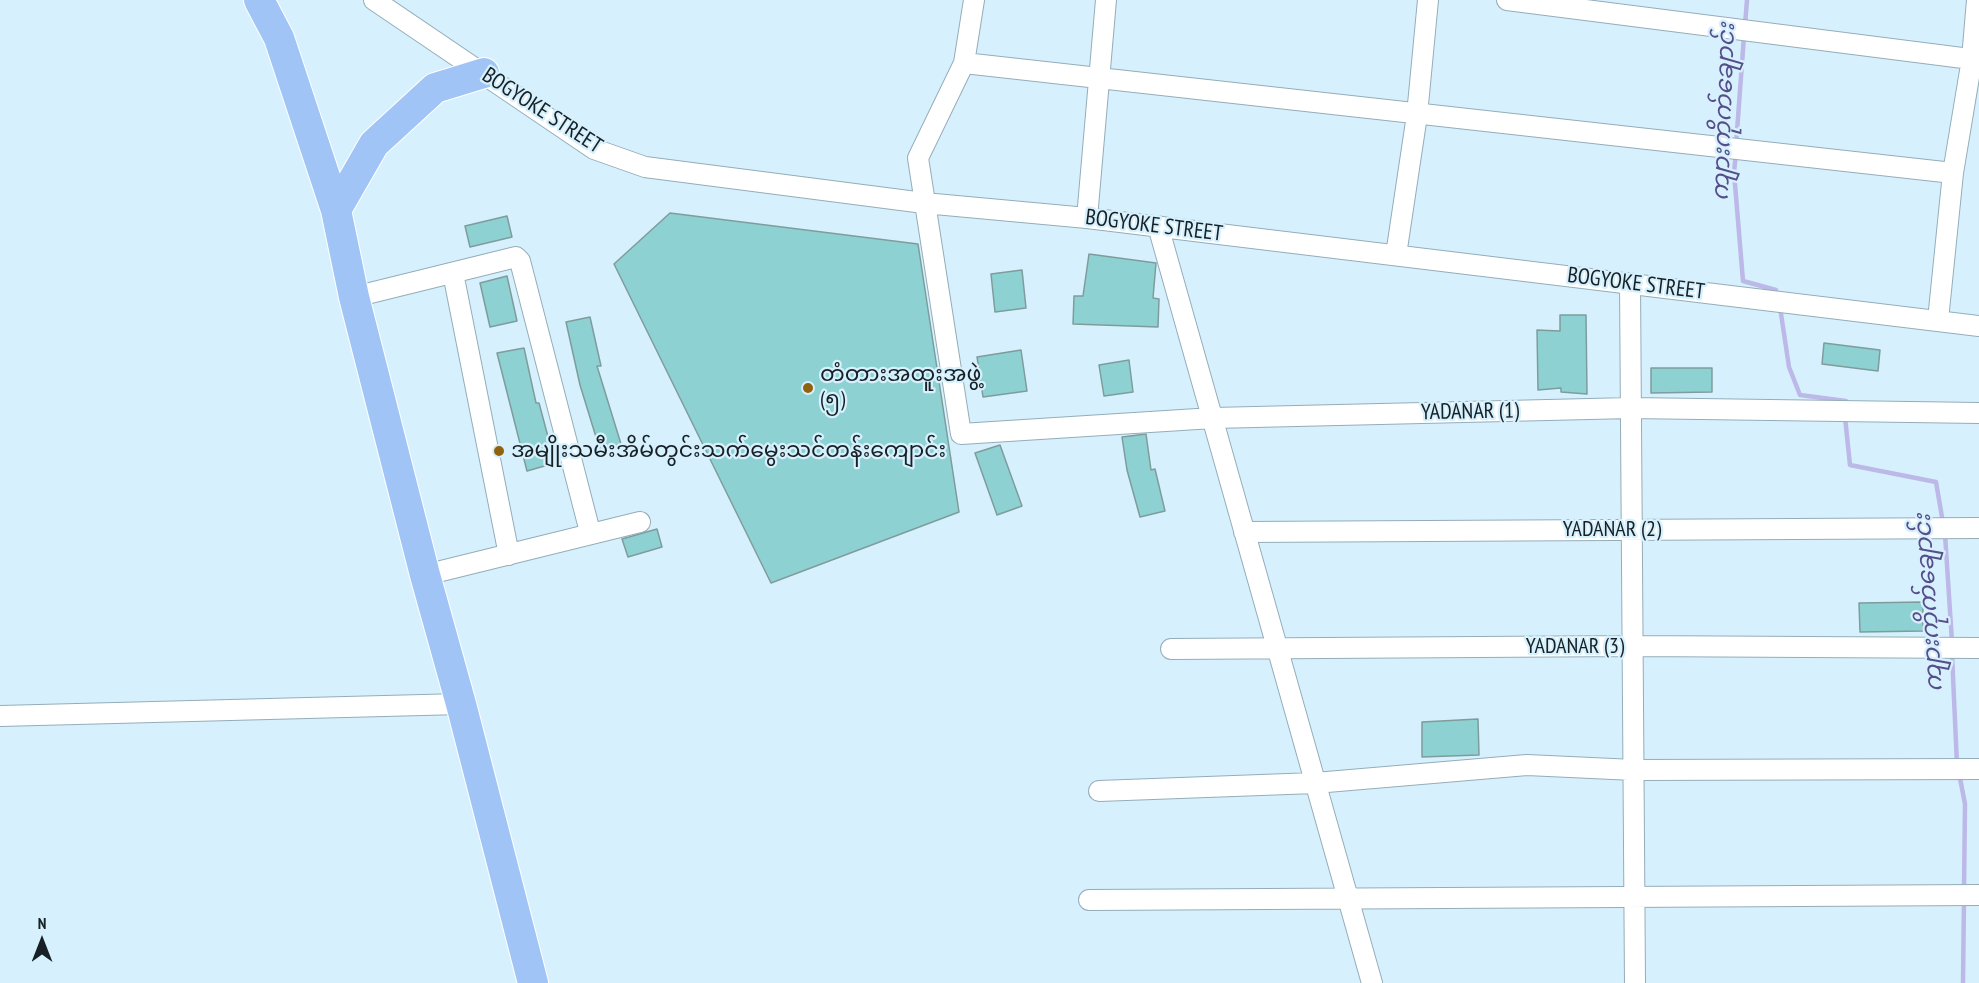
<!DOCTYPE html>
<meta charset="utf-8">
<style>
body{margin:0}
#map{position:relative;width:1979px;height:983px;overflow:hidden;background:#d6f1fd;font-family:"PT Sans Narrow",sans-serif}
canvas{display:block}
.north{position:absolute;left:12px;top:911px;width:60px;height:60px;-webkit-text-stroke:4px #d6f1fd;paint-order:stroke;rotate:0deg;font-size:16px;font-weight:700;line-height:24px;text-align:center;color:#172125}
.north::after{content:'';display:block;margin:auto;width:21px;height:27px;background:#172125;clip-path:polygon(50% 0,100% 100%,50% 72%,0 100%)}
</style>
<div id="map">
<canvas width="1979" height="983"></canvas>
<div class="north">N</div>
</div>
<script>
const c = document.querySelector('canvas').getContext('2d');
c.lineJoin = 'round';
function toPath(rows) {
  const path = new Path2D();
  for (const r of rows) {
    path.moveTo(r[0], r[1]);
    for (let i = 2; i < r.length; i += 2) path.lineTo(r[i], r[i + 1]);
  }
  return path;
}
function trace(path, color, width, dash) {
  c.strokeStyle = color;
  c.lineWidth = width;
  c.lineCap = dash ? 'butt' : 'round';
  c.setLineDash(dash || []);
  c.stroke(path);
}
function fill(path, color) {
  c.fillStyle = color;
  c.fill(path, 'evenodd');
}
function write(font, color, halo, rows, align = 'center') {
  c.font = font + ' "PT Sans Narrow","Noto Sans Myanmar",sans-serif';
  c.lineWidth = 4.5;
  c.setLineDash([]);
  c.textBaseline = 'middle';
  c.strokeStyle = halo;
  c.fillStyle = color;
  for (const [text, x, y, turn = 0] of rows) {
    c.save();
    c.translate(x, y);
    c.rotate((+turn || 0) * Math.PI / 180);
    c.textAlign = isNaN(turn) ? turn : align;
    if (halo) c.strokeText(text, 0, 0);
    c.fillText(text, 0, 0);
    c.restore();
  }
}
trace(toPath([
 [1745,25,1747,0],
 [1736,145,1744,36],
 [1736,153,1734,172,1743,281,1776,290,1777,296],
 [1780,307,1789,367,1800,395,1846,401,1846,406],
 [1845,417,1850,465,1936,482,1943,523],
 [1945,534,1952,642],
 [1952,654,1957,765],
 [1959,773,1965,804,1964,890],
 [1963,983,1964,899]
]), '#bcb8e8', 4.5);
const building = toPath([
 [670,213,918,244,959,512,771,583,614,264,670,213],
 [507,216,512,237,470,247,465,226,507,216],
 [1089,254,1156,263,1153,298,1159,299,1158,327,1073,324,1074,296,1083,296,1089,254],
 [1022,270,1026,308,995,312,991,274,1022,270],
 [507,276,517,321,490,327,480,283,507,276],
 [1560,315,1586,315,1587,394,1561,392,1561,388,1538,390,1537,330,1560,331,1560,315],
 [590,317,601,366,597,366,621,444,600,450,580,385,566,322,590,317],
 [1824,343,1880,350,1878,371,1822,364,1824,343],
 [524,348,536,403,539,403,555,463,527,471,497,353,524,348],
 [1021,350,1027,391,983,397,977,357,1021,350],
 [1129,360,1133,392,1104,396,1099,365,1129,360],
 [1651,368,1712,368,1712,392,1651,393,1651,368],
 [1146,434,1151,470,1155,469,1165,511,1140,517,1127,470,1122,437,1146,434],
 [1000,445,1022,506,997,515,975,453,1000,445],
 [657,529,662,547,628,557,622,539,657,529],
 [1923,602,1923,631,1860,632,1859,603,1923,602],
 [1478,719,1479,755,1422,757,1422,722,1478,719]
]);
fill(building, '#8ed1d2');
trace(building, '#7f9c9c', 1.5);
const street = toPath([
 [374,0,594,149,645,167,924,203,1087,218,1979,326],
 [974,0,964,63,918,158,961,434,1213,418,1631,408,1979,413],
 [1507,0,1979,60],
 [964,63,1953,173],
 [1087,218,1106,0],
 [1158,226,1372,983],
 [1396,255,1417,115,1428,0],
 [453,273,509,555],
 [1630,283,1635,983],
 [354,297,516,257,520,261,590,532],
 [1938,320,1953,173,1972,59,1977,0],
 [1244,532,1979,528],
 [425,575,640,522],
 [1171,649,1633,646,1979,648],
 [0,716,461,704],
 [1099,791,1315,783,1527,765,1634,770,1979,769],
 [1089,900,1979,895]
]);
const primary = toPath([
 [259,0,279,38,336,210,354,297,425,575,461,704,533,983],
 [336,210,374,144,435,88,484,73]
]);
trace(street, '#94adb9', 22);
trace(primary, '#fff', 32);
trace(street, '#fff', 20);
trace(primary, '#a1c4f6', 30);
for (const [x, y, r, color] of [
 [808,388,6,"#90620d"],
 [499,451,6,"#90620d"]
]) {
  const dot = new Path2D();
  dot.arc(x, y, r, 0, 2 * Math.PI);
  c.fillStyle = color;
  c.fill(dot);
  trace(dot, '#d6f1fd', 2);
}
write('22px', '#172125', '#d6f1fd', [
 ["BOGYOKE STREET",542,111,33],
 ["BOGYOKE STREET",1154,226,7],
 ["BOGYOKE STREET",1636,284,7],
 ["YADANAR (1)",1470,412,-1],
 ["YADANAR (2)",1612,530],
 ["YADANAR (3)",1575,647]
]);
write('22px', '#172125', '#d6f1fd', [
 ["တံတားအထူးအဖွဲ့",820,375],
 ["(၅)",820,400],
 ["အမျိုးသမီးအိမ်တွင်းသက်မွေးသင်တန်းကျောင်း",511,451]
], 'left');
write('italic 24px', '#564e8a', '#d6f1fd', [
 ["ကျားကိုက်ချောင်း",1724,112,-88],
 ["ကျားကိုက်ချောင်း",1929,603,-94]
]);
</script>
